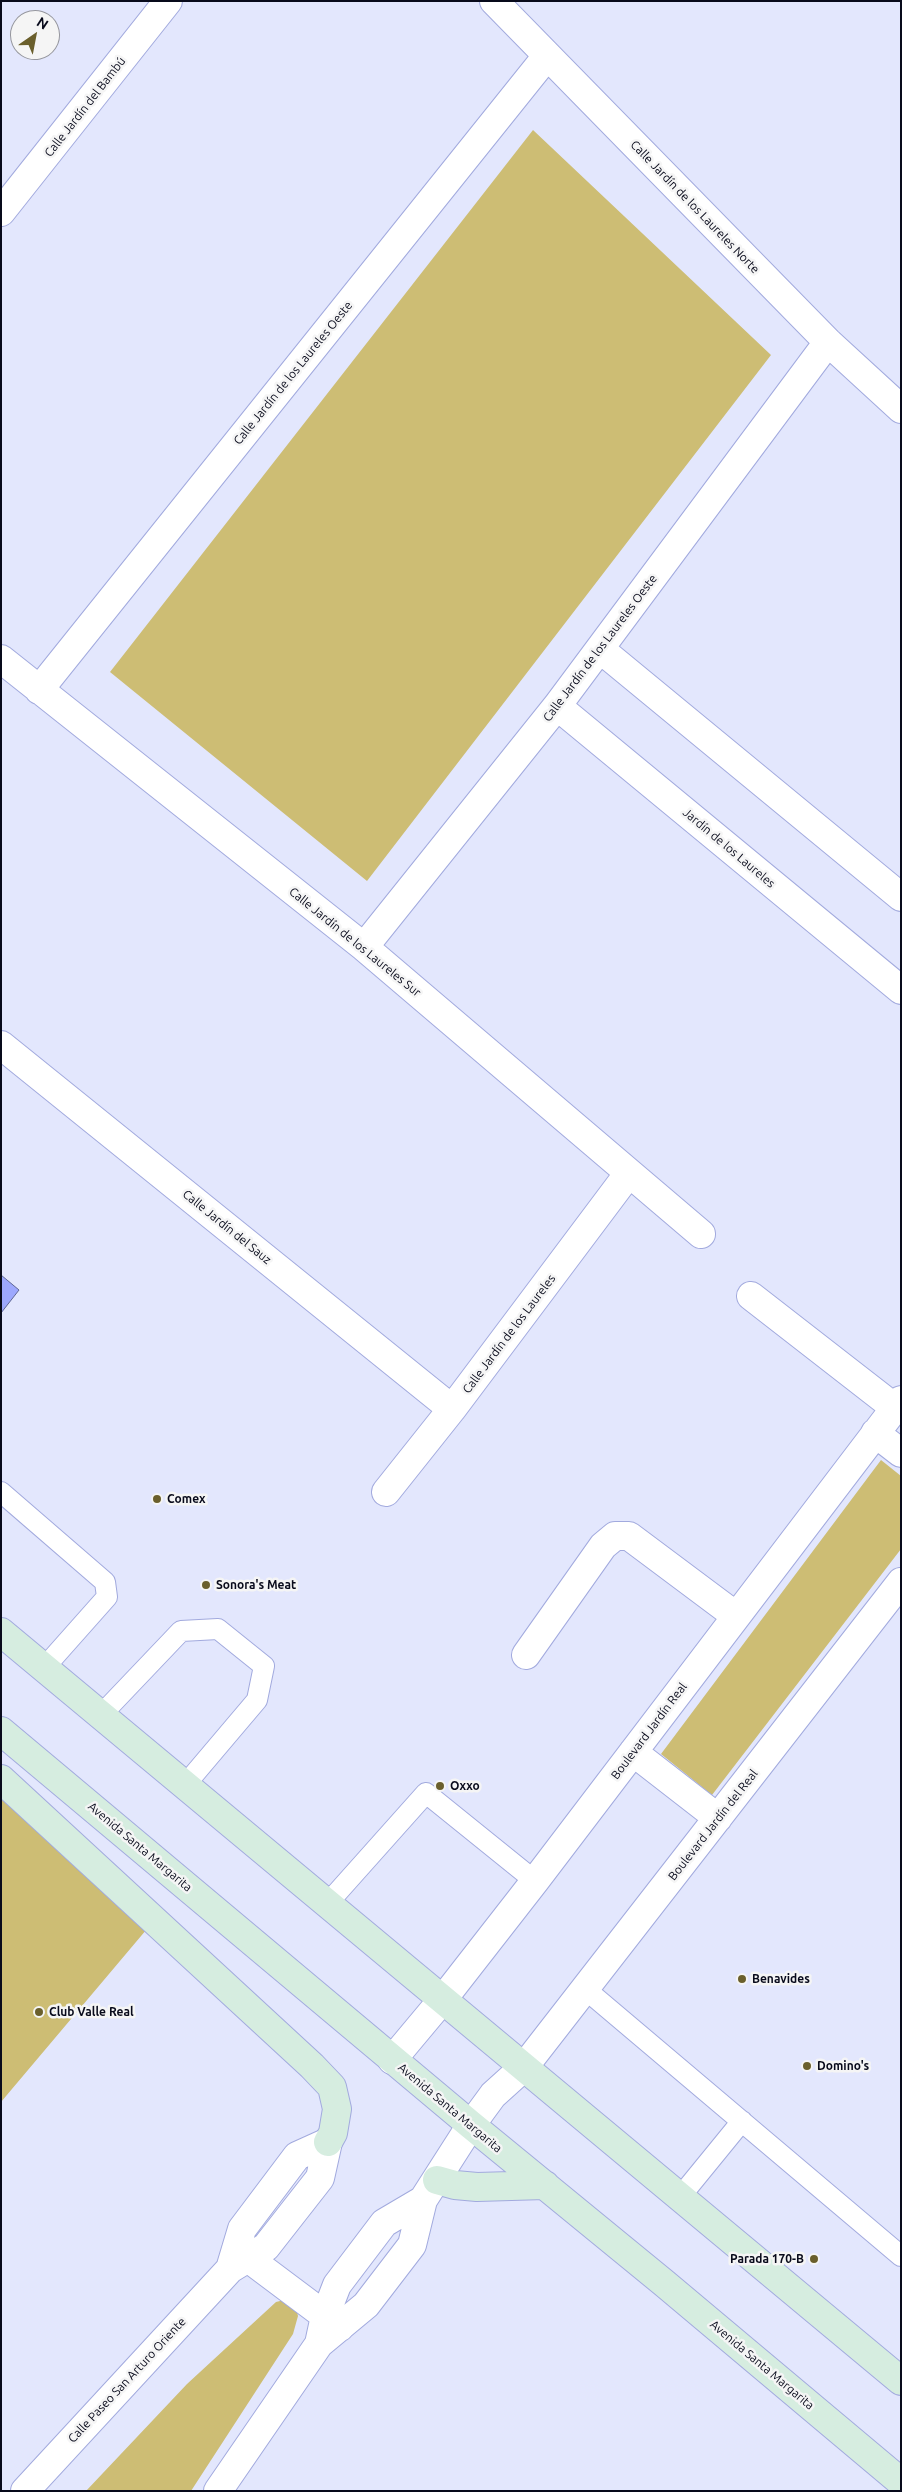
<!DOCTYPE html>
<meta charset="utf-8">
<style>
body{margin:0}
#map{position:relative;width:902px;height:2492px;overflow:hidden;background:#e3e7fd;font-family:Ubuntu,sans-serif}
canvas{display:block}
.frame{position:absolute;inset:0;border:2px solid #080a1b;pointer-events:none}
.north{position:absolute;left:10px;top:10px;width:50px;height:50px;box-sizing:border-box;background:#f5f5f5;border:1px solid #96979e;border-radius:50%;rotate:33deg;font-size:14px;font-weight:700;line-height:20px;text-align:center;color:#080a1b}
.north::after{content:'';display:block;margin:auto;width:18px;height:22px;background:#6a5f2c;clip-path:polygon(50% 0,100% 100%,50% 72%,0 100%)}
</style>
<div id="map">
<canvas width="902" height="2492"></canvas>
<div class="frame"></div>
<div class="north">N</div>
</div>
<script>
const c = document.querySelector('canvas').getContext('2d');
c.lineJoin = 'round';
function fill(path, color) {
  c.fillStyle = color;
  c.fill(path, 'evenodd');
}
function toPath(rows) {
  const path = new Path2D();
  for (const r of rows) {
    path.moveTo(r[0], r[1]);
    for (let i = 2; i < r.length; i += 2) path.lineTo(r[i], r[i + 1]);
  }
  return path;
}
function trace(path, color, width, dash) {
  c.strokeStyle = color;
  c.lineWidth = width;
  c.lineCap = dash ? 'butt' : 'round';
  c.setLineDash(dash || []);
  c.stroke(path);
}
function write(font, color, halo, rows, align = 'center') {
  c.font = font + ' Ubuntu,sans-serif';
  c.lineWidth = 5;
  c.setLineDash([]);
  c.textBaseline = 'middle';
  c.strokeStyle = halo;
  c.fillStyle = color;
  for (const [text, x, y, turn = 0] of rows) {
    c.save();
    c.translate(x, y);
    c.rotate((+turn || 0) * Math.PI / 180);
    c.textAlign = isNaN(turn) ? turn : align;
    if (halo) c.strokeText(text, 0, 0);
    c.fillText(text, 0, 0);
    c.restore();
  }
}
fill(toPath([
 [533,130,771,355,367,881,110,672],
 [881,1460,901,1476,901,1549,712,1795,661,1754],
 [1,1798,152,1923,1,2102],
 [284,2300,296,2308,298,2316,293,2334,191,2491,86,2491,187,2384,276,2302]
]), '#cdbd74');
const building = toPath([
 [1,1275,19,1290,1,1313,1,1275]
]);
fill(building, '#9da8fd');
trace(building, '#5f6695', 1);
const service = toPath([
 [1,1492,105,1582,107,1597,44,1668],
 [101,1715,181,1631,218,1629,264,1666,257,1700,185,1785],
 [327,1904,426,1793,535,1881],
 [584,1988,901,2256],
 [680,2197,742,2121]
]);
const minor = toPath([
 [494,1,828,342,901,409],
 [1,212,168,1],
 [600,649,901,897],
 [1,659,364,947,701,1234],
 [39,690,547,56],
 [557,706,901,990],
 [364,947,557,706,828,342],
 [1,1045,452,1409],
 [751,1296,895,1408],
 [875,1433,901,1453],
 [386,1492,452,1409,629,1173],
 [526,1655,603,1546,615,1536,629,1536,736,1616],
 [633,1752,718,1818],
 [392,2060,443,1999,535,1881,901,1400],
 [236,2249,340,2327],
 [230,2269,242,2229,297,2156,328,2142],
 [319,2344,325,2316,337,2285,384,2223,423,2200],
 [25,2491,230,2269,266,2247,320,2178,328,2142],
 [218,2491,319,2344,366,2305,412,2245,423,2200,471,2125,493,2095,524,2067,901,1582]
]);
const secondary = toPath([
 [1,1632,901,2381],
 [1,1731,471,2125,664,2283,901,2482],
 [1,1779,312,2066,332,2087,337,2109,333,2133,328,2142],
 [437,2180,455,2185,477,2187,545,2185]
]);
trace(service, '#a2aade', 22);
trace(minor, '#a2aade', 30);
trace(secondary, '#a2aade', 30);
trace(service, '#fff', 20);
trace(minor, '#fff', 28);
trace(secondary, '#d6ede0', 28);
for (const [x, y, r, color] of [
 [157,1499,5,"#6a5f2c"],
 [206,1585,5,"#6a5f2c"],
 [440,1786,5,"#6a5f2c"],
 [742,1979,5,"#6a5f2c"],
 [39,2012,5,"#6a5f2c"],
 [807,2066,5,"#6a5f2c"],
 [814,2259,5,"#6a5f2c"]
]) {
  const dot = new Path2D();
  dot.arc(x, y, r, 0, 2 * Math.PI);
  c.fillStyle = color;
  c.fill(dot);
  trace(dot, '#f5f5f5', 2);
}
write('12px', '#080a1b', '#f5f5f5', [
 ["Calle Jardín del Bambú",85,107,-52],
 ["Calle Jardín de los Laureles Norte",695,207,46],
 ["Calle Jardín de los Laureles Oeste",293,373,-51],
 ["Calle Jardín de los Laureles Oeste",600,648,-53],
 ["Jardín de los Laureles",729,848,40],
 ["Calle Jardín de los Laureles Sur",355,942,39],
 ["Calle Jardín del Sauz",227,1227,39],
 ["Calle Jardín de los Laureles",509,1334,-53],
 ["Boulevard Jardín Real",649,1731,-53],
 ["Boulevard Jardín del Real",713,1825,-52],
 ["Avenida Santa Margarita",140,1847,40],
 ["Avenida Santa Margarita",450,2108,40],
 ["Avenida Santa Margarita",762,2365,40],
 ["Calle Paseo San Arturo Oriente",127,2380,-47]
]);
write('bold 12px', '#080a1b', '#f5f5f5', [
 ["Comex",167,1499],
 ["Sonora's Meat",216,1585],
 ["Oxxo",450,1786],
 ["Benavides",752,1979],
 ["Club Valle Real",49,2012],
 ["Domino's",817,2066],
 ["Parada 170-B",804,2259,"right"]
], 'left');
</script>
